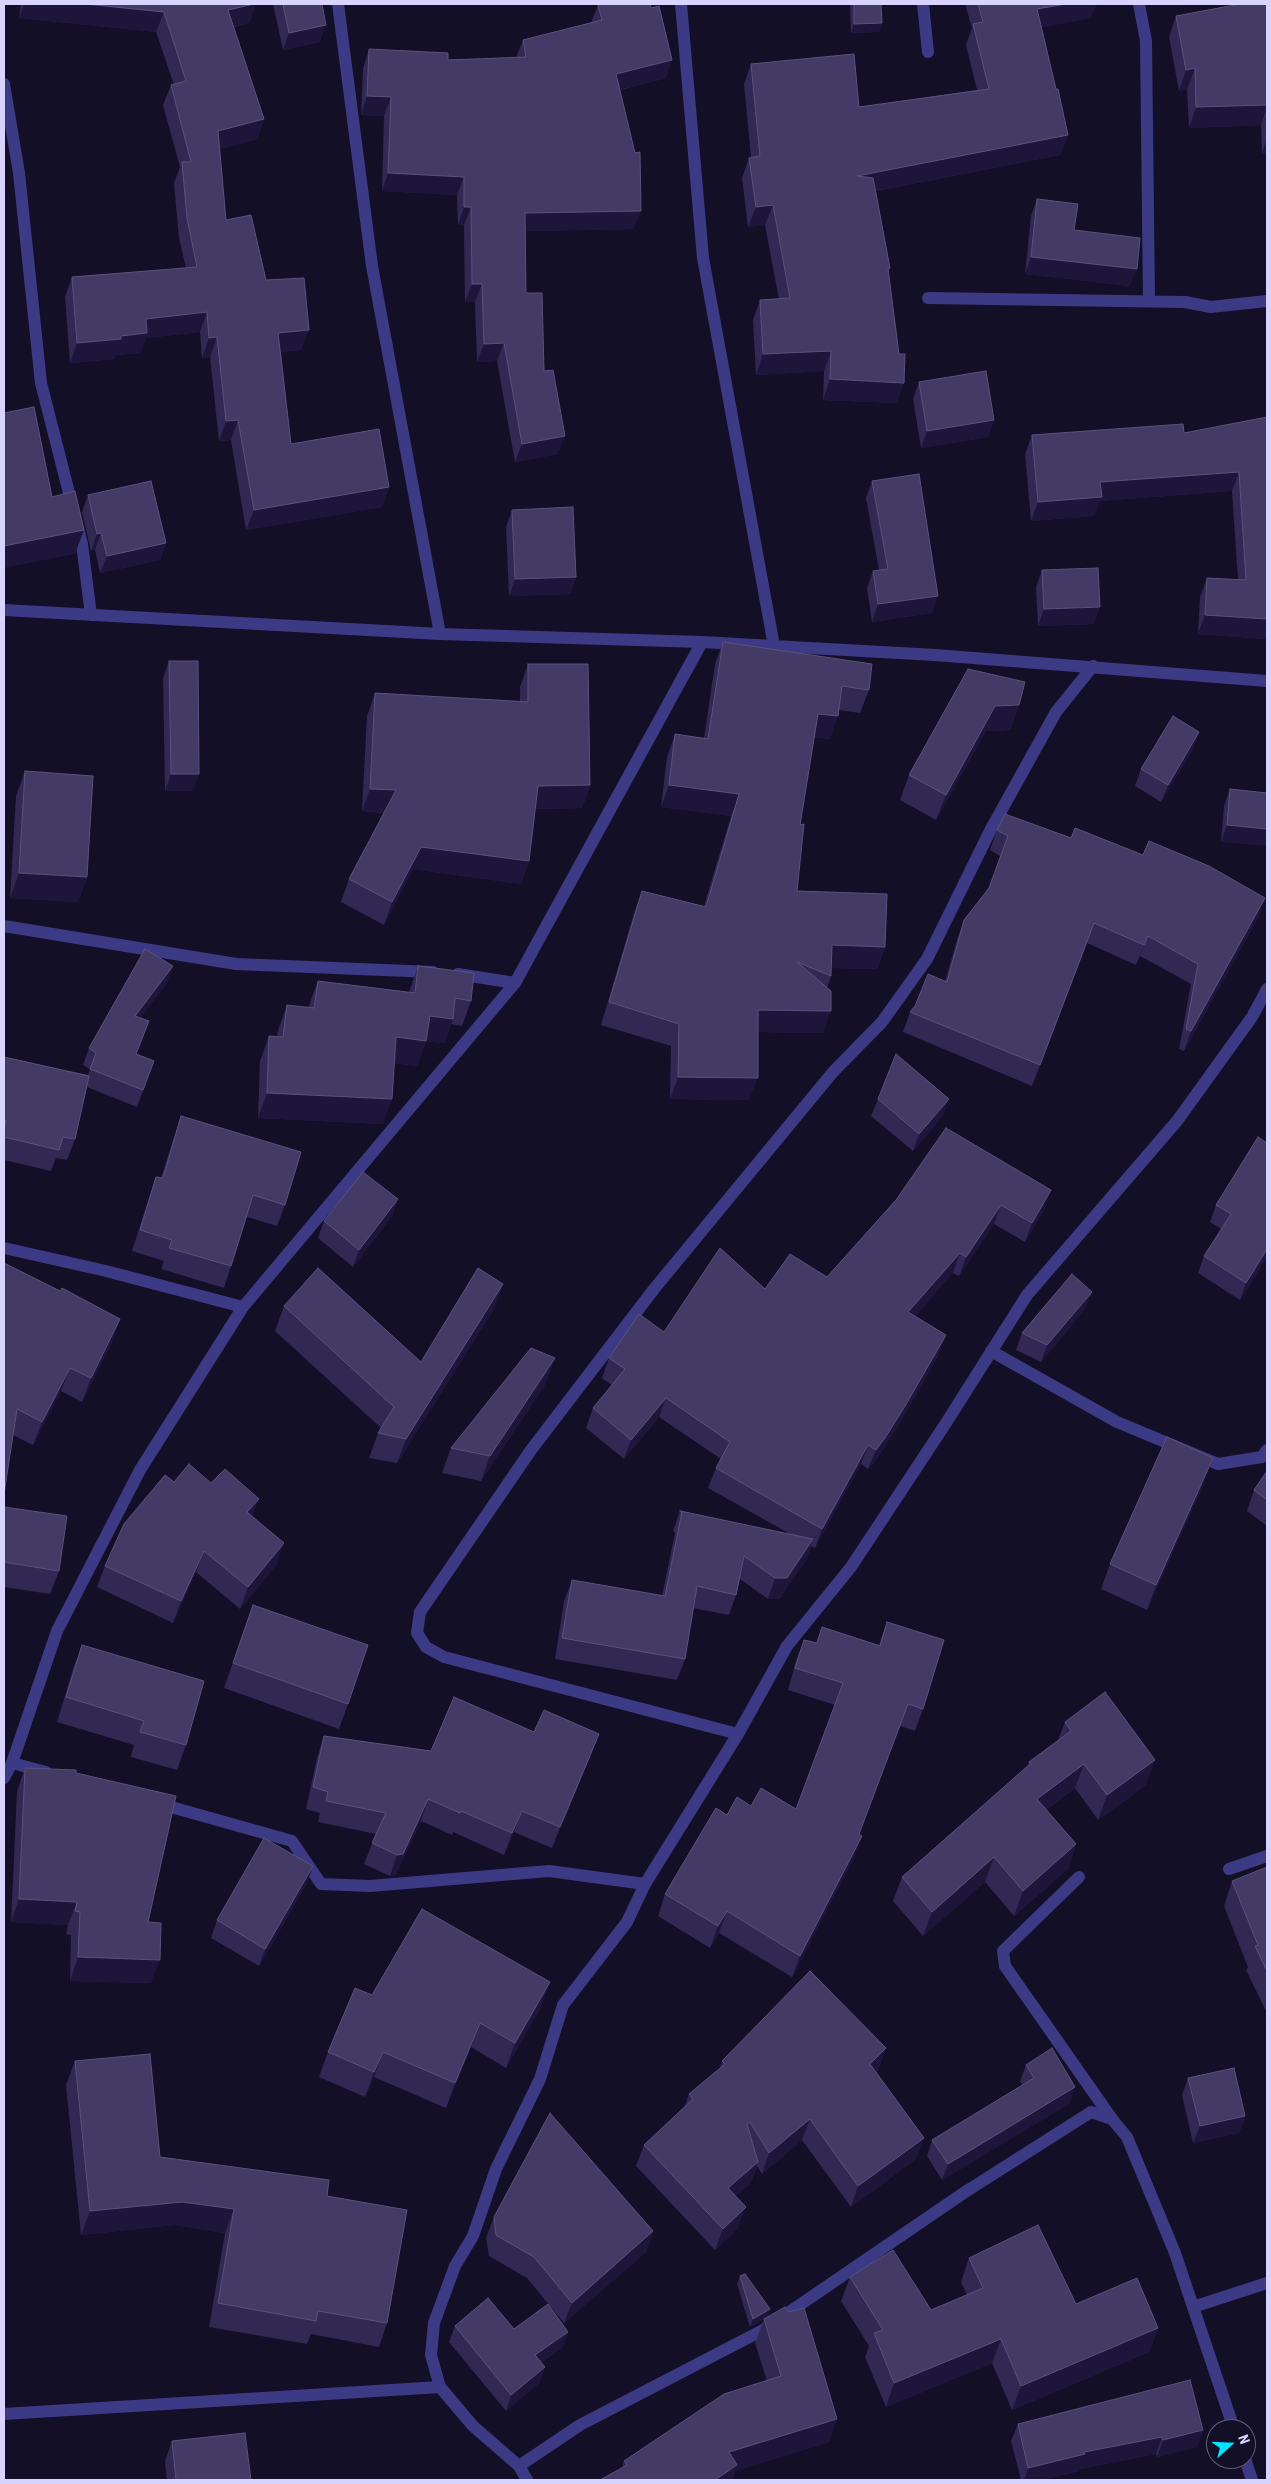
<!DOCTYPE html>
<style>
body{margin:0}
#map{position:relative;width:1271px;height:2484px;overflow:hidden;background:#130f26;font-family:"Roboto Condensed",sans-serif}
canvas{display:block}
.frame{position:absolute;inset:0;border:5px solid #d9d4ff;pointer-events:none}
.north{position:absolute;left:1206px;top:2419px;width:50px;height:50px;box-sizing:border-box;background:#130f26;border:1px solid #625e7d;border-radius:50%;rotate:70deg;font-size:14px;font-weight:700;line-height:20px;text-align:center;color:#d9d4ff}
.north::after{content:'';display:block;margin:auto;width:18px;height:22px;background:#00e5ff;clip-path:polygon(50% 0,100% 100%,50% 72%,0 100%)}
</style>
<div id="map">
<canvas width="1271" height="2484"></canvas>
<div class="frame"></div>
<div class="north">N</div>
</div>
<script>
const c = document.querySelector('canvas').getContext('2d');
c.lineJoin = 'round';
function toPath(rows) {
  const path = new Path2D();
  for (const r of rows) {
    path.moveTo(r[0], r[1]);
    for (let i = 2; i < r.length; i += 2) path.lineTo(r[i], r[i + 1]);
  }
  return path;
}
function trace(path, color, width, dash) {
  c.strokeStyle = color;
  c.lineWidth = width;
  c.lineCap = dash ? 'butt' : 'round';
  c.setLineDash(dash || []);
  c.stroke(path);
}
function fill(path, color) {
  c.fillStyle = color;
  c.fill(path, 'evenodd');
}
trace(toPath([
 [4,1778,12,1763],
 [1079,1877,1003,1951,1005,1966,1112,2119],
 [1193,2307,1267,2283]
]), '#3d3a85', 12);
trace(toPath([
 [338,4,372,266,440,634],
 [681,4,703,258,774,646],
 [923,4,928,52],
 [1139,4,1146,41,1149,301],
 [4,84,19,173,41,383,82,544,91,615],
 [928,298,1185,302,1211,307,1267,301],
 [4,610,440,634,702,642,935,655,1267,681],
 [4,926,236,964,433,972],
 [458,974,515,983],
 [4,1248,106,1271,243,1307],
 [991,1351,1117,1422,1218,1464,1262,1457,1267,1450],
 [738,1734,444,1657,426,1647,417,1633,420,1612,531,1450,654,1289,833,1072,882,1022,927,959,991,829,1056,712,1093,666],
 [46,1772,12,1763,57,1631,140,1470,243,1307,515,983,702,642],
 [157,1803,292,1841,321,1884,370,1886,549,1871,645,1884],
 [1229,1869,1267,1856],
 [962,2194,1091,2112,1112,2119,1127,2137,1175,2253,1234,2429],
 [4,2414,440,2387],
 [1245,2459,1252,2480],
 [519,2466,580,2425,763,2330,968,2190],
 [527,2480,519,2466,473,2426,440,2387,431,2355,434,2323,455,2266,473,2236,496,2169,540,2079,563,2005,627,1922,645,1884,738,1734,787,1646,851,1567,946,1423,1027,1295,1177,1121,1252,1017,1267,989]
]), '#3d3a85', 12);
fill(toPath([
 [21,4,256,4,249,23,234,27,264,119,257,139,220,149,226,220,266,280,301,350,281,352,291,444,389,487,382,507,246,530,231,440,219,441,210,357,202,358,200,332,146,338,140,353,115,355,114,359,70,363,65,297,72,277,186,268,179,238,174,183,180,167,163,105,171,85,174,85,156,32,19,18],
 [273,4,322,4,320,42,283,50],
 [850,4,881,4,882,23,879,32,851,33],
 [965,4,1096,4,1091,18,1041,27,1056,89,1068,135,1060,155,876,191,890,268,888,273,897,403,823,400,824,371,756,375,753,320,760,300,779,299,765,225,748,227,742,178,749,158,751,157,744,84,751,64,859,107,977,90,966,45,972,28],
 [1267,4,1267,152,1262,153,1261,125,1189,128,1187,89,1179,91,1169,37,1176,16],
 [598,5,666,78,620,90,634,229,525,231,526,293,544,371,558,454,515,462,497,361,477,362,475,302,465,302,464,225,458,225,457,195,382,191,384,116,361,115,363,68,369,49,448,60,516,58,523,40,591,23],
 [1037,199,1074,230,1130,286,1025,274,1031,216],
 [919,382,994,420,988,437,921,448,913,399],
 [1267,417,1267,639,1198,634,1200,597,1207,578,1238,580,1232,491,1100,501,1094,516,1031,521,1025,454,1032,435,1184,433],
 [872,481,932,613,872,622,867,588,873,571,879,570,866,498],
 [88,495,166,543,160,560,100,573,95,550,91,551,82,512],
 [512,510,576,577,570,594,509,596,506,527],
 [1042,570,1094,624,1038,626,1036,587],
 [723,642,869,690,860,713,839,710,830,739,814,737,800,825,797,891,885,947,877,969,831,968,831,976,827,988,823,1033,758,1032,749,1100,670,1099,671,1046,601,1025,634,913,642,891,704,906,731,816,661,807,667,757,675,734,704,738,715,664],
 [169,661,193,791,165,791,163,678],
 [528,664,590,785,582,808,535,809,529,861,521,884,413,869,384,925,341,902,349,879,384,813,362,811,367,716,375,693,520,701,520,687],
 [1019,705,1010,730,986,731,936,820,900,800,909,775],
 [1199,732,1193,749,1161,802,1135,786,1141,769],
 [25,771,87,877,78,902,10,898,16,796],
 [1230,789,1267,793,1221,842,1224,806],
 [997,830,1071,838,1143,855,1265,898,1258,918,1184,1051,1179,1049,1191,984,1140,956,1136,965,1087,943,1032,1086,903,1032,910,1012,915,1006,945,981,957,940,964,920,989,888,1000,856,990,850],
 [418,966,471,1001,462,1026,451,1024,444,1043,426,1041,417,1066,394,1063,383,1124,258,1118,260,1061,269,1036,277,1037,278,1030,287,1005,308,1008,318,981,409,992],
 [167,983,140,1018,137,1054,154,1061,137,1107,87,1087,75,1139,67,1160,56,1158,51,1171,4,1160,4,1057,88,1075,90,1069,83,1065,89,1048],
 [878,1099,943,1116,913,1151,871,1116],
 [181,1116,285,1205,277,1226,247,1217,231,1266,224,1288,161,1269,164,1261,132,1251,149,1198,156,1177,161,1178,174,1137],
 [946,1128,1044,1210,1025,1242,994,1224,959,1276,953,1273,915,1316,939,1354,898,1426,878,1457,868,1469,861,1464,815,1548,811,1546,806,1560,779,1599,768,1599,740,1579,736,1595,729,1615,693,1608,685,1659,677,1680,555,1659,564,1601,572,1580,662,1596,675,1533,673,1531,680,1511,790,1534,708,1488,716,1468,721,1459,659,1417,624,1459,586,1428,593,1408,612,1385,602,1378,609,1358,664,1332,765,1289,827,1277,896,1200],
 [1267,1143,1267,1257,1240,1300,1198,1273,1204,1256,1221,1229,1210,1222,1216,1205],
 [398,1199,392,1216,353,1267,318,1238,324,1221],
 [4,1263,112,1342,82,1402,61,1391,33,1445,13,1435],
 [503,1284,494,1309,397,1463,369,1458,378,1433,381,1428,275,1331,284,1306,421,1362],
 [1092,1292,1085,1309,1041,1362,1016,1350,1022,1333],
 [546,1383,481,1481,442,1473,451,1448],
 [1267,1471,1267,1526,1247,1511,1254,1490],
 [174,1482,252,1516,277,1564,240,1609,196,1572,173,1623,97,1587,105,1566],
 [1204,1483,1147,1610,1101,1589,1110,1564],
 [4,1507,59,1571,50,1594,4,1587],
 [253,1605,348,1704,339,1729,224,1688],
 [887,1622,923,1709,915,1731,900,1726,859,1834,854,1857,792,1977,719,1933,710,1948,658,1916,665,1894,727,1815,751,1806,796,1809,835,1705,788,1690,796,1661,804,1640,816,1643,822,1627,879,1645],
 [82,1645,186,1745,177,1770,131,1757,134,1745,57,1722,73,1669],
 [1065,1722,1146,1785,1098,1820,1075,1788,1046,1810,1076,1844,1068,1869,1014,1916,985,1882,923,1936,893,1901,902,1877,1028,1766,1029,1762,1058,1740],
 [534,1732,591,1755,552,1848,514,1832,504,1855,453,1832,452,1835,421,1821,395,1876,390,1876,364,1864,376,1834,318,1822,320,1813,306,1809,317,1758,324,1736,431,1751],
 [25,1768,76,1773,148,1922,151,1983,70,1981,71,1935,66,1934,68,1925,11,1922,17,1791],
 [1267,1867,1267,2013,1246,1970,1248,1967,1224,1906,1232,1881],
 [307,1883,259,1966,211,1938,217,1920],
 [372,1995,541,2007,506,2068,471,2047,446,2108,374,2077,365,2097,319,2077,328,2052],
 [75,2061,160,2157,327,2196,387,2323,379,2347,311,2334,307,2344,209,2327,225,2233,174,2225,81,2235,66,2085],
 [722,2061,879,2069,876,2072,916,2159,851,2207,802,2140,762,2174,757,2166,750,2184,735,2196,738,2228,715,2250,636,2166,644,2145,684,2108,689,2094,720,2068],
 [1026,2065,1070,2103,942,2180,927,2156,932,2140,1023,2085,1020,2081],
 [1188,2078,1245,2116,1239,2133,1193,2143,1182,2095],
 [494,2217,653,2231,646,2252,564,2323,527,2278,489,2256,486,2238],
 [969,2258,1076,2304,1158,2328,1149,2352,1012,2410,992,2363,886,2407,865,2357,869,2346,841,2301,850,2277,931,2310,967,2295,961,2282],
 [740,2276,770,2309,767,2318,750,2327,737,2284],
 [764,2319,829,2442,735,2471,732,2480,600,2480,622,2468,624,2461,767,2381,755,2343],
 [455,2326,514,2329,563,2347,541,2363,545,2367,539,2383,506,2411,449,2342],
 [1018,2424,1203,2430,1197,2447,1157,2457,1156,2454,1080,2469,1079,2471,1041,2480,1021,2480,1011,2441],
 [172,2441,251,2480,167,2480,165,2461]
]), '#312854');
fill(toPath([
 [24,4,85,4,164,12,156,32,19,18],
 [254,4,256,4,249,23,221,30,228,10],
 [1066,4,1096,4,1091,18,1030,30,1037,9],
 [882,23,879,32,851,33,854,24],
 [326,25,320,42,283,50,289,33],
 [672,60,666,78,610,92,616,74],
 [1195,68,1187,89,1179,91,1186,70],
 [367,96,391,97,384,116,361,115],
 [1267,105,1267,107,1261,125,1189,128,1196,107],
 [264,119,257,139,211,152,218,131],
 [1068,135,1060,155,849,196,857,176],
 [1267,138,1267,152,1262,153],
 [388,173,464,177,457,195,382,191],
 [773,205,765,225,748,227,756,207],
 [464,207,471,207,464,225,458,225],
 [641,211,634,229,519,231,525,213],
 [1031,257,1137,269,1130,286,1025,274],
 [472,284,482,284,475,302,465,302],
 [207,312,200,332,146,338,140,353,115,355,114,359,70,363,77,343,121,336,146,319],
 [309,330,301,350,271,353,278,333],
 [217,337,210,357,202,358,209,338],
 [504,343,497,361,477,362,484,344],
 [831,351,824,371,756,375,763,354],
 [830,379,904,383,897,403,823,400],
 [238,420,231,440,219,441,226,421],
 [994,420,988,437,921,448,927,431],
 [565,436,558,454,515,462,522,444],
 [1239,472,1232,491,1100,501,1094,516,1031,521,1038,502,1100,482],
 [389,487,382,507,246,530,254,510],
 [84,530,75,554,4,568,4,546],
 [101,533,95,550,91,551,97,534],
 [166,543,160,560,100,573,107,556],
 [576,577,570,594,509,596,515,579],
 [938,596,932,613,872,622,878,604],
 [1100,607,1094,624,1038,626,1044,609],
 [1205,615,1267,619,1267,639,1198,634],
 [1019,705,1010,730,986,731,936,820,946,795,995,706],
 [818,714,838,716,830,739,810,736],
 [1199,732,1193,749,1161,802,1168,785],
 [171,774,199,774,193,791,165,791],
 [590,785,582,808,530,809,538,786],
 [669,785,739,794,731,816,661,807],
 [370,789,396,790,388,813,362,811],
 [1227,825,1267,829,1267,846,1221,842],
 [421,847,529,861,521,884,413,869,384,925,392,902],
 [19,873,87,877,78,902,10,898],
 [1265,898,1258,918,1184,1051,1191,1031],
 [1148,936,1140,956,1136,965,1144,945],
 [832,945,885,947,877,969,824,968],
 [173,966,167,983,129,1033,135,1016],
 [758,1010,831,1011,823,1033,750,1032],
 [430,1016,453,1019,444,1043,426,1041,417,1066,386,1062,396,1037],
 [678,1077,758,1078,749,1100,670,1099],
 [267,1093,392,1099,383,1124,258,1118],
 [949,1099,943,1116,913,1151,919,1134],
 [1051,1190,1044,1210,1025,1242,1032,1223],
 [398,1199,392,1216,353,1267,359,1250],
 [1001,1205,994,1224,959,1276,966,1257],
 [1267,1249,1267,1257,1240,1300,1246,1283],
 [960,1253,953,1273,901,1332,908,1312],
 [503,1284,494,1309,397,1463,406,1439],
 [1092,1292,1085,1309,1041,1362,1047,1345],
 [120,1319,112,1342,82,1402,91,1378],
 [946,1335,939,1354,898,1426,878,1457,868,1469,876,1450],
 [555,1358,546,1383,481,1481,490,1456],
 [70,1368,61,1391,33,1445,42,1422],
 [666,1398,659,1417,624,1459,631,1440],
 [868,1445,861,1464,815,1548,822,1529],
 [1213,1458,1204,1483,1147,1610,1156,1585],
 [259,1499,251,1520,247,1512],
 [813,1539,806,1560,779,1599,768,1599,775,1578],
 [284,1543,277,1564,240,1609,248,1587],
 [204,1551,196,1572,173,1623,181,1601],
 [599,1734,591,1755,552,1848,560,1827],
 [1155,1760,1146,1785,1098,1820,1107,1795],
 [1084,1764,1075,1788,1028,1823,1037,1799],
 [428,1799,421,1821,395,1876,390,1876,397,1855],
 [522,1811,514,1832,504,1855,512,1833],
 [862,1836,854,1857,792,1977,800,1956],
 [1076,1844,1068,1869,1014,1916,1023,1891],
 [994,1857,985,1882,923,1936,932,1912],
 [313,1866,307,1883,259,1966,265,1949],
 [19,1899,77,1902,68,1925,11,1922],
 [727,1911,719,1933,710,1948,718,1926],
 [78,1957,160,1960,151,1983,70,1981],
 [550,1982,541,2007,506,2068,515,2043],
 [480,2023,471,2047,446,2108,455,2083],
 [886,2048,879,2069,863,2086,870,2064],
 [383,2052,374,2077,365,2097,374,2072],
 [1075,2087,1070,2103,942,2180,948,2164],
 [1245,2116,1239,2133,1193,2143,1200,2126],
 [810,2119,802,2140,762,2174,769,2153],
 [924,2138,916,2159,851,2207,858,2186],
 [758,2162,750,2184,720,2209,728,2188],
 [182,2202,234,2209,225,2233,174,2225,81,2235,90,2211],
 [746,2207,738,2228,715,2250,723,2229],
 [653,2231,646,2252,564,2323,572,2303],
 [770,2309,767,2318,750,2327,753,2319],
 [1158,2328,1149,2352,1012,2410,1021,2386],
 [568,2332,563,2347,530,2371,535,2355],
 [1001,2339,992,2363,886,2407,894,2383],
 [545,2367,539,2383,506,2411,511,2395],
 [837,2419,829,2442,735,2471,732,2480,715,2480,729,2452],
 [1203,2430,1197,2447,1157,2457,1163,2440],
 [1162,2437,1156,2454,1080,2469,1079,2471,1041,2480,1024,2480,1028,2468,1084,2452]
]), '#1d163a');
const building = toPath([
 [85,4,254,4,228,10,264,119,218,131,226,220,251,215,266,280,304,278,309,330,278,333,291,444,379,429,389,487,254,510,238,420,226,421,217,337,209,338,207,312,146,319,147,333,121,336,121,339,77,343,72,277,197,267,187,218,182,162,191,162,171,85,186,81,164,12,85,4],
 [283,4,322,4,326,25,289,33,283,4],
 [602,4,650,4,651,8,659,6,672,60,616,74,635,153,640,152,641,211,525,213,526,293,542,293,544,371,553,370,565,436,522,444,504,343,484,344,482,284,472,284,471,207,464,207,464,177,388,173,391,97,367,96,369,49,448,53,448,60,526,57,523,40,602,20,598,5,602,4],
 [854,4,881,4,882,23,854,24,854,4],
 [978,4,1066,4,1037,9,1056,89,1058,89,1068,135,857,176,873,178,890,268,888,269,899,354,905,354,904,383,830,379,831,351,763,354,760,300,790,298,773,205,756,207,749,158,760,156,751,64,854,54,859,107,989,89,973,24,983,22,978,4],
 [1240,4,1267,4,1267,105,1196,107,1195,68,1186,70,1176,16,1240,4],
 [1037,199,1078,204,1074,230,1140,238,1137,269,1031,257,1037,199],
 [986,371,994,420,927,431,919,382,986,371],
 [34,407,52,497,75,491,84,530,4,546,4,413,34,407],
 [1267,417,1267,619,1205,615,1207,578,1246,580,1239,472,1100,482,1102,497,1038,502,1032,435,1183,424,1184,433,1267,417],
 [919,474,938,596,878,604,873,571,888,569,872,481,919,474],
 [151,481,166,543,107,556,101,533,97,534,88,495,151,481],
 [573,507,576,577,515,579,512,510,573,507],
 [1098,568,1100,607,1044,609,1042,570,1098,568],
 [723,642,872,664,869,690,842,686,838,716,818,714,800,825,804,824,797,891,887,894,885,947,832,945,831,976,797,962,831,991,831,1011,758,1010,758,1078,678,1077,679,1024,609,1002,642,891,706,907,739,794,669,785,675,734,708,739,723,642],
 [169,661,198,661,199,774,171,774,169,661],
 [528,664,588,664,590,785,538,786,529,861,421,847,392,902,349,879,396,790,370,789,375,693,528,702,528,664],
 [968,669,1025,682,1019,705,995,706,946,795,909,775,968,669],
 [1173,716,1199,732,1168,785,1141,769,1173,716],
 [25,771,93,776,87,877,19,873,25,771],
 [1230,789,1267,793,1267,829,1227,825,1230,789],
 [1005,814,1071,838,1075,828,1143,855,1149,841,1209,866,1265,898,1191,1031,1186,1029,1198,964,1148,936,1144,945,1094,923,1040,1065,910,1012,915,1006,928,974,947,982,964,920,989,888,1008,836,997,830,1005,814],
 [145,949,173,966,135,1016,149,1021,136,1054,154,1061,143,1090,90,1069,96,1053,89,1048,145,949],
 [418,966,474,973,471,1001,455,998,453,1019,430,1016,426,1041,396,1037,392,1099,267,1093,269,1036,283,1037,287,1005,314,1008,318,981,415,993,418,966],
 [896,1054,949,1099,919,1134,878,1099,896,1054],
 [4,1057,89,1076,75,1139,63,1137,59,1150,4,1137,4,1129,6,1121,4,1120,4,1057],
 [181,1116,301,1152,285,1205,253,1195,231,1266,169,1248,172,1240,140,1230,156,1177,163,1178,181,1116],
 [946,1128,1051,1190,1032,1223,1001,1205,966,1257,960,1253,908,1312,946,1335,905,1406,885,1438,876,1450,868,1445,822,1529,716,1468,730,1442,666,1398,631,1440,593,1408,625,1369,609,1358,639,1314,664,1332,720,1248,765,1289,790,1254,827,1277,896,1200,946,1128],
 [1258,1137,1267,1143,1267,1249,1246,1283,1204,1256,1231,1214,1216,1205,1258,1137],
 [363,1172,398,1199,359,1250,324,1221,363,1172],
 [4,1263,60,1291,62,1288,120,1319,91,1378,70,1368,42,1422,17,1409,4,1494,4,1263],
 [318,1268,421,1362,478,1268,503,1284,406,1439,378,1433,394,1407,284,1306,318,1268],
 [1072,1274,1092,1292,1047,1345,1022,1333,1072,1274],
 [531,1348,555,1358,490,1456,451,1448,531,1348],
 [1167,1437,1213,1458,1156,1585,1110,1564,1167,1437],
 [189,1464,211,1483,225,1469,259,1499,247,1512,284,1543,248,1587,204,1551,181,1601,105,1566,124,1524,165,1475,174,1482,189,1464],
 [1267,1471,1267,1500,1254,1490,1267,1471],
 [4,1507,67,1516,59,1571,4,1562,4,1507],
 [680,1511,813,1539,787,1578,775,1578,744,1556,736,1595,697,1586,685,1659,562,1638,572,1580,665,1596,682,1512,680,1511],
 [253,1605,368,1645,348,1704,233,1663,253,1605],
 [887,1622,944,1640,923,1709,908,1704,859,1834,862,1836,800,1956,727,1911,718,1926,665,1894,716,1808,727,1815,737,1797,751,1806,761,1788,796,1809,843,1683,795,1668,804,1640,817,1643,822,1627,880,1646,887,1622],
 [82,1645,204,1681,186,1745,140,1732,144,1721,66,1697,82,1645],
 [1105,1692,1155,1760,1107,1795,1084,1764,1037,1799,1076,1844,1023,1891,994,1857,932,1912,902,1877,1030,1764,1029,1762,1071,1731,1065,1722,1105,1692],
 [454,1697,534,1732,544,1710,599,1734,560,1827,522,1811,512,1833,461,1811,460,1813,428,1799,403,1854,397,1855,372,1843,386,1813,326,1801,328,1792,313,1787,324,1736,431,1751,454,1697],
 [25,1768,76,1770,76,1773,176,1796,148,1922,161,1923,160,1960,78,1957,80,1912,75,1911,77,1902,19,1899,25,1768],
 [264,1838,313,1866,265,1949,217,1920,264,1838],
 [1267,1867,1267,1971,1255,1946,1258,1945,1232,1881,1267,1867],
 [422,1909,550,1982,515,2043,480,2023,455,2083,383,2052,374,2072,328,2052,355,1988,372,1995,422,1909],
 [810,1971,886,2048,870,2064,924,2138,858,2186,810,2119,769,2153,750,2122,747,2124,758,2162,728,2188,746,2207,723,2229,644,2145,693,2099,689,2094,725,2064,722,2061,810,1971],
 [1052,2048,1075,2087,948,2164,932,2140,1034,2078,1026,2065,1052,2048],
 [150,2054,160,2157,329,2180,327,2196,407,2210,387,2323,318,2311,316,2321,218,2303,234,2209,182,2202,90,2211,75,2061,150,2054],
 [1234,2068,1245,2116,1200,2126,1188,2078,1234,2068],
 [550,2113,653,2231,572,2303,534,2257,496,2235,494,2217,550,2113],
 [1038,2225,1076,2304,1137,2278,1158,2328,1021,2386,1001,2339,894,2383,874,2333,883,2330,850,2277,893,2250,931,2310,983,2288,969,2258,1038,2225],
 [745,2274,770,2309,753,2319,740,2276,745,2274],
 [488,2298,514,2329,548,2304,568,2332,535,2355,545,2367,511,2395,455,2326,488,2298],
 [785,2307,789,2312,804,2308,837,2419,729,2452,737,2465,715,2480,600,2480,627,2465,624,2461,724,2394,781,2376,764,2319,785,2307],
 [1190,2380,1203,2430,1163,2440,1162,2437,1084,2452,1085,2454,1028,2468,1018,2424,1190,2380],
 [245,2433,251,2480,176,2480,172,2441,245,2433]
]);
fill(building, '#433a66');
trace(building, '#5a527e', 1);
</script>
